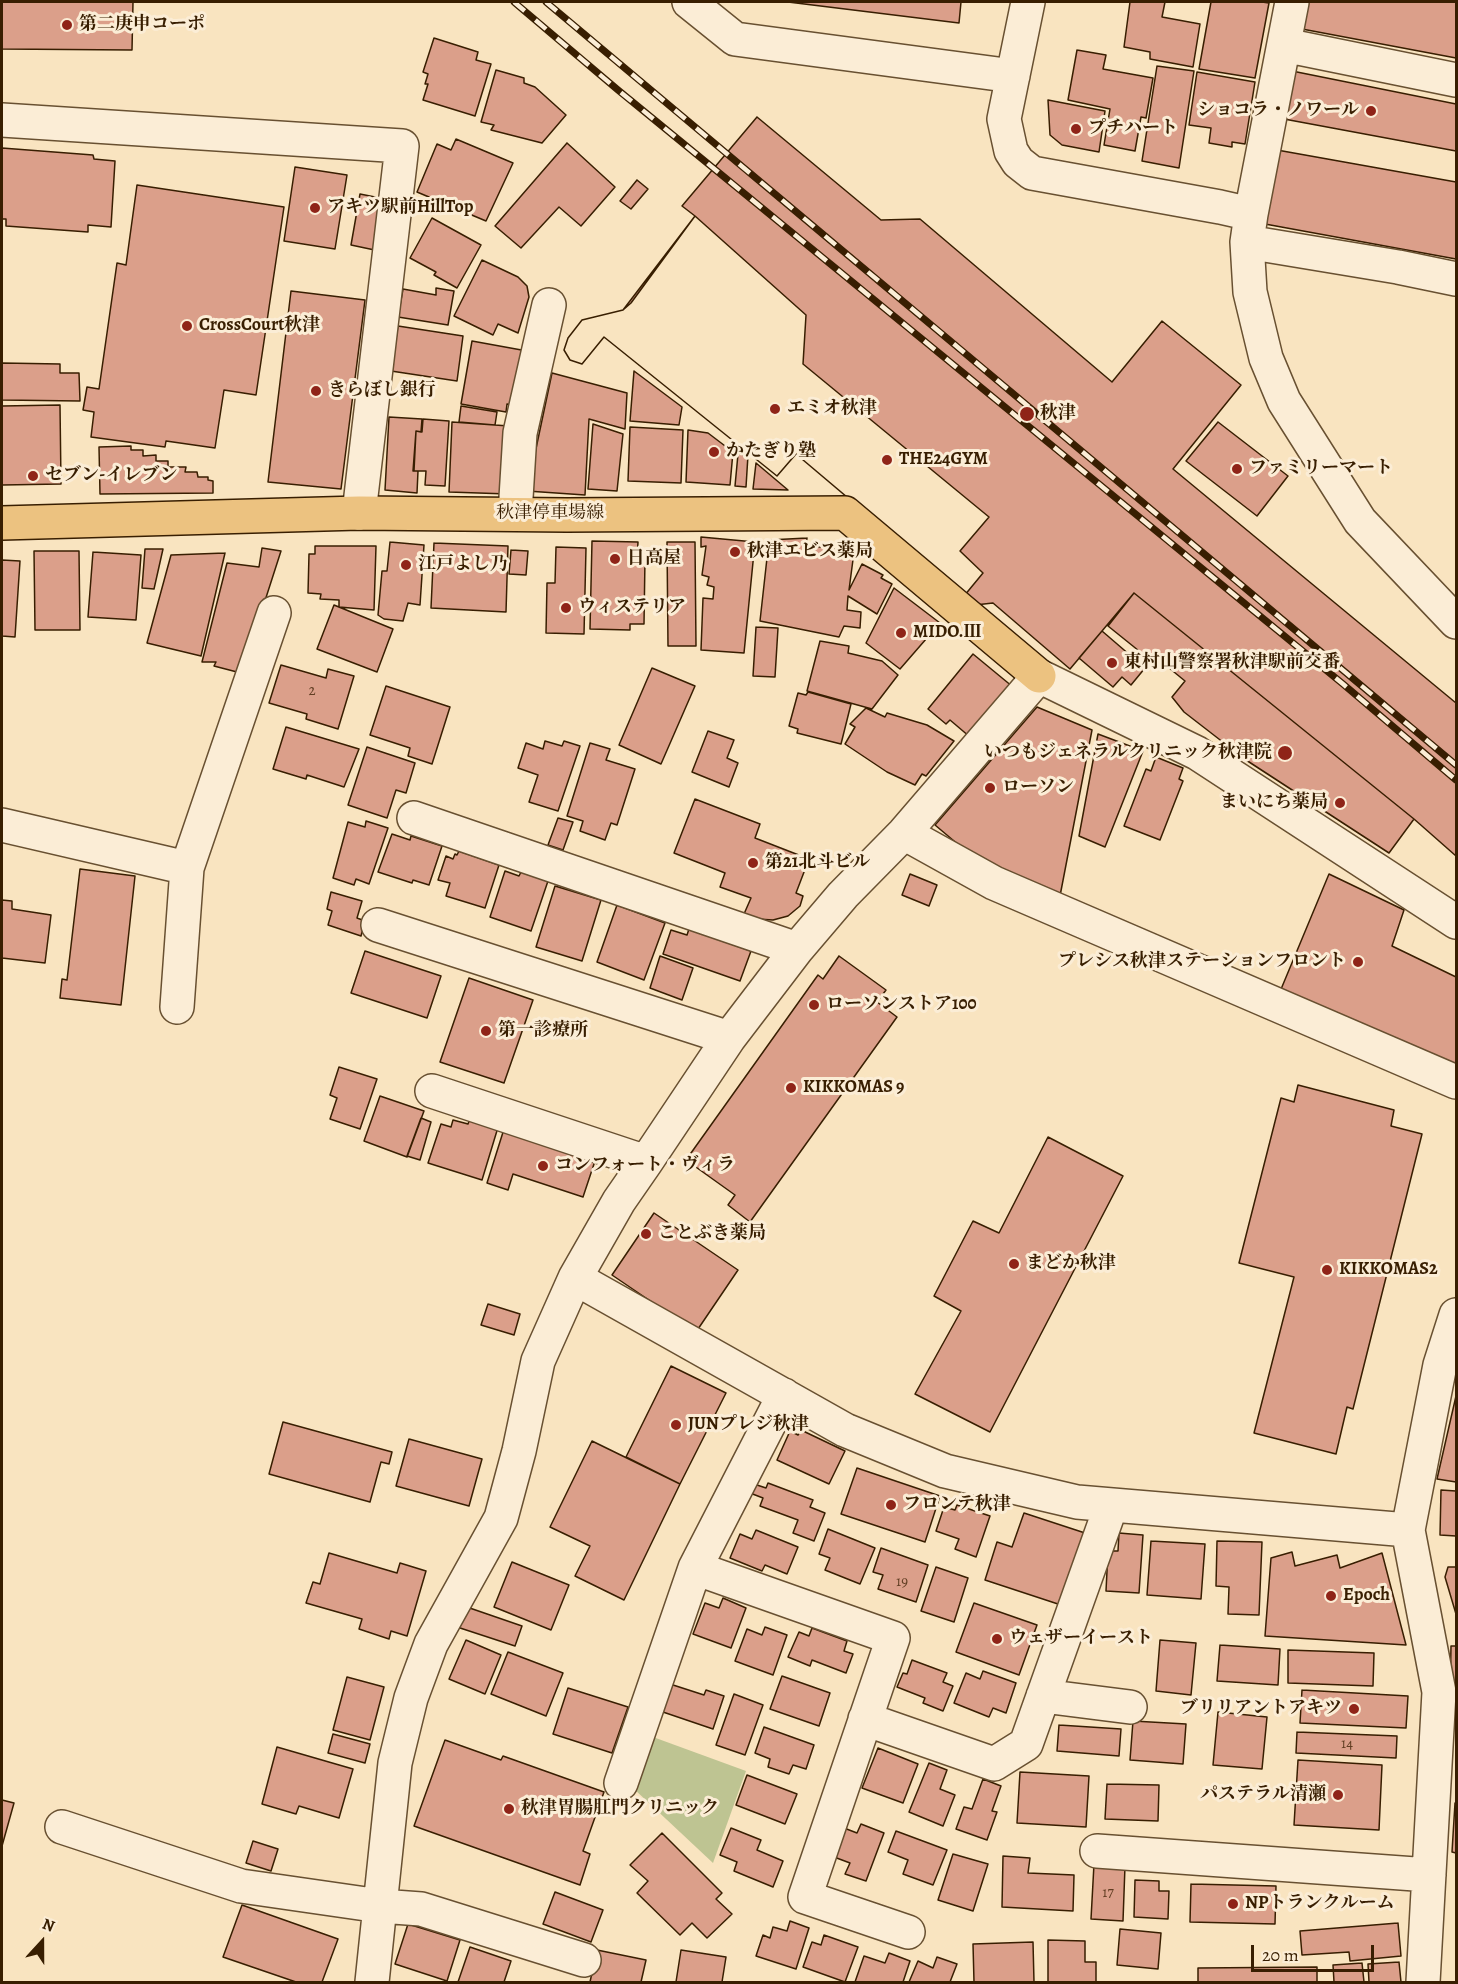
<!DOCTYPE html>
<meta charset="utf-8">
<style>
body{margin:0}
#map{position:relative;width:1458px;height:1984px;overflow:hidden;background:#f9e4c0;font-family:Alegreya,serif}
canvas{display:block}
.frame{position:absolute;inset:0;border:3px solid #381e01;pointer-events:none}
.north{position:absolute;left:12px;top:1912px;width:60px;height:60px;-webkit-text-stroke:4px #fbedd6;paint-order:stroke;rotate:21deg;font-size:16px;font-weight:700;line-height:24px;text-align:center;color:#381e01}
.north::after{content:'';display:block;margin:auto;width:21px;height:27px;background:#381e01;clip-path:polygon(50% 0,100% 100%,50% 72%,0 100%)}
.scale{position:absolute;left:1251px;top:1945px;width:123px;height:27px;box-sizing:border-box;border:3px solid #381e01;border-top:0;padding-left:8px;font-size:18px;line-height:21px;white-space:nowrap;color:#381e01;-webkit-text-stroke:4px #fbedd6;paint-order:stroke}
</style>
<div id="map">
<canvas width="1458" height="1984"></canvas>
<div class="frame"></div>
<div class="north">N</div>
<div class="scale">20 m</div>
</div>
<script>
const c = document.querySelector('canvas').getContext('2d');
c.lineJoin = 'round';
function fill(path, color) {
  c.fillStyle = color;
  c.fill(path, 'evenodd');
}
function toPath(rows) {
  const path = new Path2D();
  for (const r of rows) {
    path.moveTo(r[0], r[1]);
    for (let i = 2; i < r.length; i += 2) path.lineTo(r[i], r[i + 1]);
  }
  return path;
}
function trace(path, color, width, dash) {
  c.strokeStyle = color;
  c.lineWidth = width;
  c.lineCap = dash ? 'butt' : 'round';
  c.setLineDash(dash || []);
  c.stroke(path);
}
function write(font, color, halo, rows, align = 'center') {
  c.font = font + ' Alegreya,"Noto Serif JP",serif';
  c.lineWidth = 6;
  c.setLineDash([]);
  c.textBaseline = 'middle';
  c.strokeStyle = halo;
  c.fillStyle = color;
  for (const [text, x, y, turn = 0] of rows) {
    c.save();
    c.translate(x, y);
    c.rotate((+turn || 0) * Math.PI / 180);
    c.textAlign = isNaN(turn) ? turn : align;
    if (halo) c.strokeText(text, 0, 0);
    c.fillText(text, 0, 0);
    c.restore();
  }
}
fill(toPath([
 [653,1737,746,1771,713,1863,634,1789]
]), '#bec492');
const building = toPath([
 [2,2,133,2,132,50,2,49,2,2],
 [788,2,961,2,959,23,788,2],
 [1130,2,1165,2,1162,17,1200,24,1193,67,1150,59,1150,52,1124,47,1130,2],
 [1211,2,1262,2,1269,3,1255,78,1199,69,1211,2],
 [1307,2,1456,2,1456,58,1302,29,1307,2],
 [434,38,478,52,476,60,491,64,475,116,423,100,428,84,425,84,428,74,423,72,434,38],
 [1077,50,1106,55,1103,69,1153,78,1146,118,1141,117,1135,151,1104,145,1110,109,1068,100,1077,50],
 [1157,66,1194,71,1179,168,1142,161,1157,66],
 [496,70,524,78,524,83,535,87,566,115,542,143,491,130,494,125,481,122,496,70],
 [1292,71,1456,104,1456,151,1284,119,1292,71],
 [1197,72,1255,82,1245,144,1232,142,1232,147,1209,143,1211,128,1189,125,1197,72],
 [1048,100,1105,111,1099,152,1062,145,1050,135,1048,100],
 [757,117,881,220,920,219,1112,382,1162,321,1241,385,1173,469,1456,703,1456,856,1414,819,1134,593,1070,669,993,603,975,605,796,454,777,476,604,337,582,364,570,360,564,350,568,338,582,320,623,310,631,303,695,216,682,206,757,117],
 [456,139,513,163,486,221,417,192,437,144,451,150,456,139],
 [567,143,615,187,581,226,559,207,521,248,495,226,567,143],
 [2,148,93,155,94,159,115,161,111,227,88,225,88,232,6,226,6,219,2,219,2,148],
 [1277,150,1456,182,1456,259,1265,224,1277,150],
 [295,167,347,175,335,249,284,241,295,167],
 [637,180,648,189,631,209,620,201,637,180],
 [137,185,284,207,256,395,224,390,215,448,166,441,165,447,91,437,94,412,83,410,87,387,99,389,117,263,126,265,137,185],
 [360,194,375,197,374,202,391,205,384,252,351,245,360,194],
 [695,216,806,315,803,364,989,517,960,551,983,573,964,596,796,454,777,476,604,337,582,364,570,360,564,350,568,338,582,320,623,310,695,216],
 [432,218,481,245,457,288,434,275,436,272,410,258,432,218],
 [482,260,518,277,527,286,529,297,518,333,498,324,493,335,454,316,482,260],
 [436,288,454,291,448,325,398,317,403,289,436,295,436,288],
 [291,291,365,300,341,489,268,482,291,291],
 [398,326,463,336,457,381,391,371,398,326],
 [472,341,527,351,517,406,507,404,506,412,461,404,472,341],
 [2,363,60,364,60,373,79,373,80,401,2,400,2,363],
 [634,371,682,407,679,425,630,421,634,371],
 [552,373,627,393,625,429,589,419,585,495,527,491,552,373],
 [60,405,61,484,2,485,2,406,60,405],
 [461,406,497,412,495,425,459,422,461,406],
 [389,417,422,419,421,432,416,431,413,471,418,471,417,493,385,490,389,417],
 [423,419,449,421,445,486,425,485,426,471,414,471,416,431,422,432,423,419],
 [452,422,509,426,508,494,449,492,452,422],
 [1218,422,1288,476,1257,516,1186,461,1218,422],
 [593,424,623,434,617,491,588,489,593,424],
 [630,427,683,430,681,483,628,481,630,427],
 [688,430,708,433,733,452,730,485,686,482,688,430],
 [131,446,131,450,143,450,143,456,156,455,156,461,168,461,168,467,186,467,185,472,197,472,198,477,208,477,208,480,213,481,213,493,100,494,99,447,131,446],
 [738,454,748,455,746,487,735,486,738,454],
 [756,463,788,490,753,489,756,463],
 [701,537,755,542,744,653,701,650,703,598,713,599,714,587,707,585,709,577,702,575,706,546,701,547,701,537],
 [807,538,806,545,854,552,849,590,862,564,883,575,881,578,892,584,877,614,848,596,847,610,861,612,860,628,844,626,839,637,760,621,769,540,807,538],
 [592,541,638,542,637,559,645,558,644,624,630,624,630,630,590,629,592,541],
 [390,542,424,545,420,605,408,603,403,621,384,619,378,615,382,571,387,571,390,542],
 [667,542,695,542,696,646,668,646,667,542],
 [434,543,508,546,506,612,431,608,434,543],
 [315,546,376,546,374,610,339,607,339,600,320,599,321,594,308,593,309,554,315,554,315,546],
 [556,547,586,548,584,634,546,633,547,583,555,583,556,547],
 [262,548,281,551,243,669,238,667,237,672,214,666,216,662,202,662,227,563,259,567,262,548],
 [145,549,163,549,154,589,142,588,145,549],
 [511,550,528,551,526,575,509,574,511,550],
 [34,551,79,551,80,630,35,630,34,551],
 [93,552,141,555,136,620,88,617,93,552],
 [225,553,201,656,147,643,171,555,225,553],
 [2,560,20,561,15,637,2,636,2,560],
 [894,588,940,623,900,669,866,643,894,588],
 [1134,593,1414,819,1389,853,1246,760,1184,712,1172,697,1185,681,1152,654,1149,659,1108,626,1134,593],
 [334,605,393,629,377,672,317,649,334,605],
 [756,627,778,628,775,677,753,676,756,627],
 [1102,631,1145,668,1131,685,1122,677,1113,687,1079,658,1102,631],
 [820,641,849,646,848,653,882,661,898,675,872,709,807,691,820,641],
 [973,654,1013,687,970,737,950,720,946,724,928,709,973,654],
 [281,665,326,678,328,669,354,676,338,729,306,719,307,714,269,703,281,665],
 [652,668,695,686,661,764,619,745,652,668],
 [386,686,450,707,432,764,408,756,410,748,370,735,386,686],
 [808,692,851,704,841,744,797,733,798,729,789,726,798,693,806,695,808,692],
 [1037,707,1092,730,1060,896,979,862,935,825,1037,707],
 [866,708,885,717,887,713,927,725,954,741,926,776,922,774,915,785,887,772,845,744,855,727,850,724,866,708],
 [286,727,359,749,344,787,307,775,306,779,273,769,286,727],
 [708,731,734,740,727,758,738,763,729,787,692,772,708,731],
 [1098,734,1143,751,1105,847,1079,836,1098,734],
 [545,741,562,746,564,741,580,746,558,811,529,802,538,775,518,768,526,743,543,749,545,741],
 [590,743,610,749,606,760,635,769,617,825,611,823,605,840,580,831,583,821,567,816,590,743],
 [367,747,415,763,406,793,396,790,387,818,348,805,367,747],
 [1156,757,1183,768,1179,779,1183,781,1160,840,1124,826,1146,769,1151,771,1156,757],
 [695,799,760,824,755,838,809,859,796,893,803,896,800,906,788,916,773,920,757,919,744,914,751,898,720,887,725,873,674,853,695,799],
 [558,818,573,822,563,850,548,845,558,818],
 [366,821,388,828,369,884,356,879,354,885,333,878,348,822,365,827,366,821],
 [392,834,410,840,411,836,442,846,429,885,413,880,412,883,378,872,392,834],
 [459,851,499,865,485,908,446,896,450,883,438,880,446,856,453,859,455,854,457,855,459,851],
 [80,869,135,876,121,1005,60,998,62,979,67,980,80,869],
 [505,871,519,876,521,872,548,881,531,931,490,917,505,871],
 [910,874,937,885,929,906,902,895,910,874],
 [1329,874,1404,910,1392,946,1456,977,1456,1071,1279,994,1329,874],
 [555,886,601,900,582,961,536,947,555,886],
 [331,892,362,901,357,918,365,921,361,936,328,925,332,911,327,909,331,892],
 [2,900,12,901,12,909,51,915,45,963,2,958,2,900],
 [617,905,665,923,644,980,597,962,617,905],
 [689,929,751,951,740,981,663,954,671,930,687,935,689,929],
 [365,951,441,976,427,1018,351,993,365,951],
 [660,956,693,968,682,1000,650,988,660,956],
 [839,956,886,990,877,1002,897,1017,750,1222,728,1205,735,1195,686,1160,818,975,823,979,839,956],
 [469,978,533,1000,504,1083,440,1062,469,978],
 [339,1067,377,1079,360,1129,330,1119,337,1098,330,1095,339,1067],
 [1298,1085,1394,1110,1391,1126,1422,1134,1353,1409,1347,1407,1336,1454,1254,1433,1294,1277,1239,1263,1281,1098,1294,1102,1298,1085],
 [380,1096,424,1111,407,1157,364,1141,380,1096],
 [471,1116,499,1124,482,1180,428,1163,441,1124,451,1127,453,1120,468,1124,471,1116],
 [421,1118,431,1122,420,1160,407,1156,421,1118],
 [504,1129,596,1158,583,1197,513,1174,508,1190,487,1183,504,1129],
 [1048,1137,1123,1176,990,1432,915,1394,961,1311,934,1296,973,1221,999,1233,1048,1137],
 [654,1213,738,1270,696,1332,612,1275,654,1213],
 [488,1304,520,1314,514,1335,481,1325,488,1304],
 [671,1366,726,1393,680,1484,626,1457,671,1366],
 [1456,1396,1456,1482,1437,1479,1456,1396],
 [283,1422,392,1452,389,1464,381,1462,370,1502,269,1474,283,1422],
 [801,1430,845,1451,829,1484,777,1460,790,1431,798,1435,801,1430],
 [409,1439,482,1459,469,1506,396,1486,409,1439],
 [592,1441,680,1484,624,1600,575,1576,590,1546,550,1527,592,1441],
 [857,1468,940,1496,925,1542,841,1514,857,1468],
 [768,1483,813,1500,810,1507,825,1513,814,1541,793,1533,798,1520,760,1506,763,1498,750,1493,754,1484,766,1488,768,1483],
 [1441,1490,1456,1491,1456,1536,1440,1535,1441,1490],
 [957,1505,990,1516,976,1557,955,1549,959,1539,936,1531,944,1507,955,1510,957,1505],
 [1024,1513,1085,1533,1061,1605,985,1580,997,1542,1012,1547,1024,1513],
 [828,1529,875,1548,860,1584,825,1570,830,1558,819,1554,828,1529],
 [756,1530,798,1547,787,1574,765,1565,762,1571,730,1558,740,1534,752,1539,756,1530],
 [1119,1533,1143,1535,1139,1593,1106,1591,1108,1551,1118,1551,1119,1533],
 [1151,1541,1205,1544,1201,1599,1147,1595,1151,1541],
 [1217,1541,1262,1542,1259,1615,1228,1614,1229,1587,1216,1586,1217,1541],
 [881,1548,928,1565,916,1602,878,1589,883,1575,873,1572,881,1548],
 [1292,1552,1295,1566,1337,1555,1340,1568,1382,1553,1406,1645,1265,1636,1271,1558,1292,1552],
 [329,1553,397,1573,400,1563,426,1571,407,1636,391,1631,389,1639,359,1629,362,1619,306,1603,313,1582,320,1584,329,1553],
 [512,1562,569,1585,551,1630,494,1607,512,1562],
 [936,1567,968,1578,954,1622,921,1611,936,1567],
 [1448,1567,1456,1567,1456,1614,1445,1577,1448,1567],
 [723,1598,746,1608,731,1648,693,1634,705,1603,719,1608,723,1598],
 [974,1603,1037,1625,1019,1675,956,1652,974,1603],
 [461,1605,522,1626,515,1646,454,1626,461,1605],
 [765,1627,787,1635,773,1675,735,1661,747,1629,762,1635,765,1627],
 [812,1628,847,1641,844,1651,853,1654,846,1673,812,1660,810,1666,788,1657,799,1632,809,1636,812,1628],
 [466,1640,501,1655,485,1694,449,1679,466,1640],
 [1160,1640,1196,1643,1191,1695,1156,1691,1160,1640],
 [1220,1645,1280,1649,1278,1685,1217,1681,1220,1645],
 [1451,1646,1456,1646,1456,1699,1450,1698,1451,1646],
 [1288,1650,1374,1653,1373,1686,1288,1683,1288,1650],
 [508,1652,563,1673,546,1716,491,1694,508,1652],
 [912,1660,947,1673,943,1682,953,1686,943,1711,923,1703,925,1698,897,1687,903,1673,907,1674,912,1660],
 [983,1671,1016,1683,1006,1713,993,1708,989,1717,954,1703,966,1673,980,1679,983,1671],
 [782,1676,830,1693,819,1726,770,1709,782,1676],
 [347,1677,384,1687,370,1740,333,1730,347,1677],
 [670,1684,704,1695,706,1690,724,1696,713,1729,660,1711,670,1684],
 [568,1688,628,1707,612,1753,553,1734,568,1688],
 [1302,1690,1408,1696,1406,1728,1300,1723,1302,1690],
 [734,1694,763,1705,745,1755,716,1745,734,1694],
 [1218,1712,1267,1717,1262,1769,1213,1765,1218,1712],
 [1133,1721,1186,1724,1183,1764,1130,1760,1133,1721],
 [1059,1725,1121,1729,1119,1756,1057,1751,1059,1725],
 [764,1727,814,1745,806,1769,793,1765,789,1774,768,1767,770,1759,755,1753,764,1727],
 [1297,1732,1397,1736,1396,1758,1296,1753,1297,1732],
 [333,1734,370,1744,365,1763,328,1753,333,1734],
 [445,1740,501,1760,503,1756,604,1792,583,1851,590,1854,580,1885,414,1826,445,1740],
 [277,1747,353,1769,339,1818,299,1806,296,1814,262,1804,277,1747],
 [878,1748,918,1764,903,1803,862,1788,878,1748],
 [1298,1760,1382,1765,1379,1830,1294,1825,1298,1760],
 [929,1763,947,1770,940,1789,955,1795,943,1826,909,1812,929,1763],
 [1020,1772,1089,1776,1086,1827,1017,1823,1020,1772],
 [747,1775,797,1794,785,1824,736,1805,747,1775],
 [983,1779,1001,1786,992,1811,997,1812,987,1840,956,1829,964,1807,972,1809,983,1779],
 [1107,1784,1159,1785,1158,1821,1105,1819,1107,1784],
 [2,1800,14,1803,2,1846,2,1800],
 [1455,1803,1456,1803,1456,1853,1452,1852,1455,1803],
 [861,1824,884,1833,866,1881,845,1874,850,1863,834,1857,844,1828,857,1833,861,1824],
 [731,1828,761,1840,757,1850,783,1861,773,1887,734,1871,737,1862,720,1855,731,1828],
 [896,1831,947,1850,933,1885,903,1874,908,1860,888,1852,896,1831],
 [662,1833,722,1893,716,1899,732,1914,707,1938,692,1923,680,1935,637,1893,648,1881,630,1865,662,1833],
 [253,1841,278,1849,271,1871,246,1863,253,1841],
 [953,1854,988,1864,973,1911,938,1900,953,1854],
 [1003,1856,1030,1858,1028,1873,1074,1875,1073,1911,1002,1907,1003,1856],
 [1094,1864,1125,1866,1123,1921,1091,1919,1094,1864],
 [1135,1880,1159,1881,1159,1891,1169,1891,1168,1919,1134,1917,1135,1880],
 [1191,1884,1276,1886,1275,1924,1190,1922,1191,1884],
 [555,1892,603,1910,591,1942,543,1924,555,1892],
 [242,1905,338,1939,322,1982,296,1982,223,1957,242,1905],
 [790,1921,809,1928,796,1969,756,1956,763,1935,770,1938,773,1927,787,1931,790,1921],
 [1398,1923,1401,1956,1350,1961,1349,1952,1302,1955,1300,1931,1398,1923],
 [408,1924,460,1940,447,1981,395,1964,408,1924],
 [1120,1929,1161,1933,1158,1969,1117,1965,1120,1929],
 [824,1935,858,1947,845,1982,803,1967,812,1942,821,1945,824,1935],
 [1048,1940,1085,1941,1085,1962,1096,1962,1096,1982,1048,1982,1048,1940],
 [1033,1942,1034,1982,974,1982,973,1944,1033,1942],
 [470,1947,511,1961,504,1982,458,1982,470,1947],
 [597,1950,646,1960,641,1982,590,1982,597,1950],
 [681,1950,726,1957,722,1982,676,1982,681,1950],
 [889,1953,910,1961,903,1982,855,1982,864,1956,885,1963,889,1953],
 [937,1957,957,1964,950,1982,909,1982,918,1961,933,1968,937,1957],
 [1399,1962,1401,1982,1369,1982,1368,1964,1399,1962],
 [1362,1963,1364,1982,1334,1982,1333,1965,1362,1963],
 [1317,1967,1317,1982,1198,1982,1198,1968,1317,1967]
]);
fill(building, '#db9f8a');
trace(building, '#381e01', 1.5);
const minor = toPath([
 [689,2,735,39,1013,76],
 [1028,2,1004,119,1011,151,1018,162,1032,173,1220,207,1251,214],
 [1292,2,1251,214,1247,242,1250,292,1266,358,1284,401,1360,521,1456,622],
 [1284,45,1456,80],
 [2,120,402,146,359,513],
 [1247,242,1398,267,1456,279],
 [515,514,520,433,549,305],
 [414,818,797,949],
 [2,825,187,868,274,613],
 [904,833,994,883,1456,1082],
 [378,925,729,1038],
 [177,1007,187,868],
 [432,1091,646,1162],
 [575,1278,845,1430,945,1471,1077,1502,1408,1530],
 [695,1568,893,1638,805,1897,908,1932],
 [1043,1696,1130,1707],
 [865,1719,994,1764,1026,1744,1111,1506],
 [621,1783,695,1568,784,1395],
 [62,1827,241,1886,380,1906,421,1909,584,1960],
 [1097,1851,1429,1875],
 [372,1982,395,1763,411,1698,431,1644,501,1518,519,1451,538,1361,575,1278,619,1201,646,1162,729,1038,797,949,843,895,904,833,1039,676,1197,753,1456,922],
 [1423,1982,1439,1692,1408,1530,1440,1365,1456,1315]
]);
const major = toPath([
 [2,523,359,513,567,515,845,513,1039,676]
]);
trace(minor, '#685031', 36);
trace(major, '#381e01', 36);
trace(minor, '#fbedd6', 33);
trace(major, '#ecc280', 33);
const rail = toPath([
 [514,2,618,90,1343,684,1456,780],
 [546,2,1456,765]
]);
trace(rail, '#381e01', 7);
trace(rail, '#fbedd6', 4.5, [14]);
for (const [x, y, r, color] of [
 [67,25,6,"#8f2418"],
 [1371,111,6,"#8f2418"],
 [1076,129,6,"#8f2418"],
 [315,208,6,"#8f2418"],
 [187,326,6,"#8f2418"],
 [316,391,6,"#8f2418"],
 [775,409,6,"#8f2418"],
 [1027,414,8,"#8f2418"],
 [714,452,6,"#8f2418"],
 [887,460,6,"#8f2418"],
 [1237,469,6,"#8f2418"],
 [33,476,6,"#8f2418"],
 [735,552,6,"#8f2418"],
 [615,559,6,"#8f2418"],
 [406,565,6,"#8f2418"],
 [566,608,6,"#8f2418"],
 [901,633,6,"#8f2418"],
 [1112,663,6,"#8f2418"],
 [1285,753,8,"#8f2418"],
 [990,788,6,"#8f2418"],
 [1340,803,6,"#8f2418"],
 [753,863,6,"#8f2418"],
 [1358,962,6,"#8f2418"],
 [814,1005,6,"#8f2418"],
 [486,1031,6,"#8f2418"],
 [791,1088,6,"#8f2418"],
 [543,1166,6,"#8f2418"],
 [646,1234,6,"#8f2418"],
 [1014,1264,6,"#8f2418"],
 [1327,1270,6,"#8f2418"],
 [676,1425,6,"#8f2418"],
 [891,1505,6,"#8f2418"],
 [1331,1596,6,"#8f2418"],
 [997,1639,6,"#8f2418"],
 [1354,1709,6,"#8f2418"],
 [1338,1795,6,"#8f2418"],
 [509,1809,6,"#8f2418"],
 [1233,1904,6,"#8f2418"]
]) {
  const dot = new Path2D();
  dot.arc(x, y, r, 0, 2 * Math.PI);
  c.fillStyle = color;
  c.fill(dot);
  trace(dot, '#fbedd6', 2);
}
write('15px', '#613e23', null, [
 ["2",312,691],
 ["19",902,1582],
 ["14",1347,1744],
 ["17",1108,1893]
]);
write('bold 18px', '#381e01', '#fbedd6', [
 ["第二庚申コーポ",79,25],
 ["ショコラ・ノワール",1359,111,"right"],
 ["プチハート",1088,129],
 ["アキツ駅前HillTop",327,208],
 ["CrossCourt秋津",199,326],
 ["きらぼし銀行",328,391],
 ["エミオ秋津",787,409],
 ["秋津",1040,414],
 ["かたぎり塾",726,452],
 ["THE24GYM",899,460],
 ["ファミリーマート",1249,469],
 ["セブン-イレブン",45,476],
 ["秋津エビス薬局",747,552],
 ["日高屋",627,559],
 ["江戸よし乃",418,565],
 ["ウィステリア",578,608],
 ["MIDO.Ⅲ",913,633],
 ["東村山警察署秋津駅前交番",1124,663],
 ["いつもジェネラルクリニック秋津院",1272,753,"right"],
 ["ローソン",1002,788],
 ["まいにち薬局",1328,803,"right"],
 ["第21北斗ビル",765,863],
 ["プレシス秋津ステーションフロント",1346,962,"right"],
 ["ローソンストア100",826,1005],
 ["第一診療所",498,1031],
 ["KIKKOMAS 9",803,1088],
 ["コンフォート・ヴィラ",555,1166],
 ["ことぶき薬局",658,1234],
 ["まどか秋津",1026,1264],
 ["KIKKOMAS2",1339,1270],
 ["JUNプレジ秋津",688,1425],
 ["フロンテ秋津",903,1505],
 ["Epoch",1343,1596],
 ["ウェザーイースト",1009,1639],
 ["ブリリアントアキツ",1342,1709,"right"],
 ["パステラル清瀬",1326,1795,"right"],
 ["秋津胃腸肛門クリニック",521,1809],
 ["NPトランクルーム",1245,1904]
], 'left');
write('18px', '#381e01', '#fbedd6', [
 ["秋津停車場線",550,514]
]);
</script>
